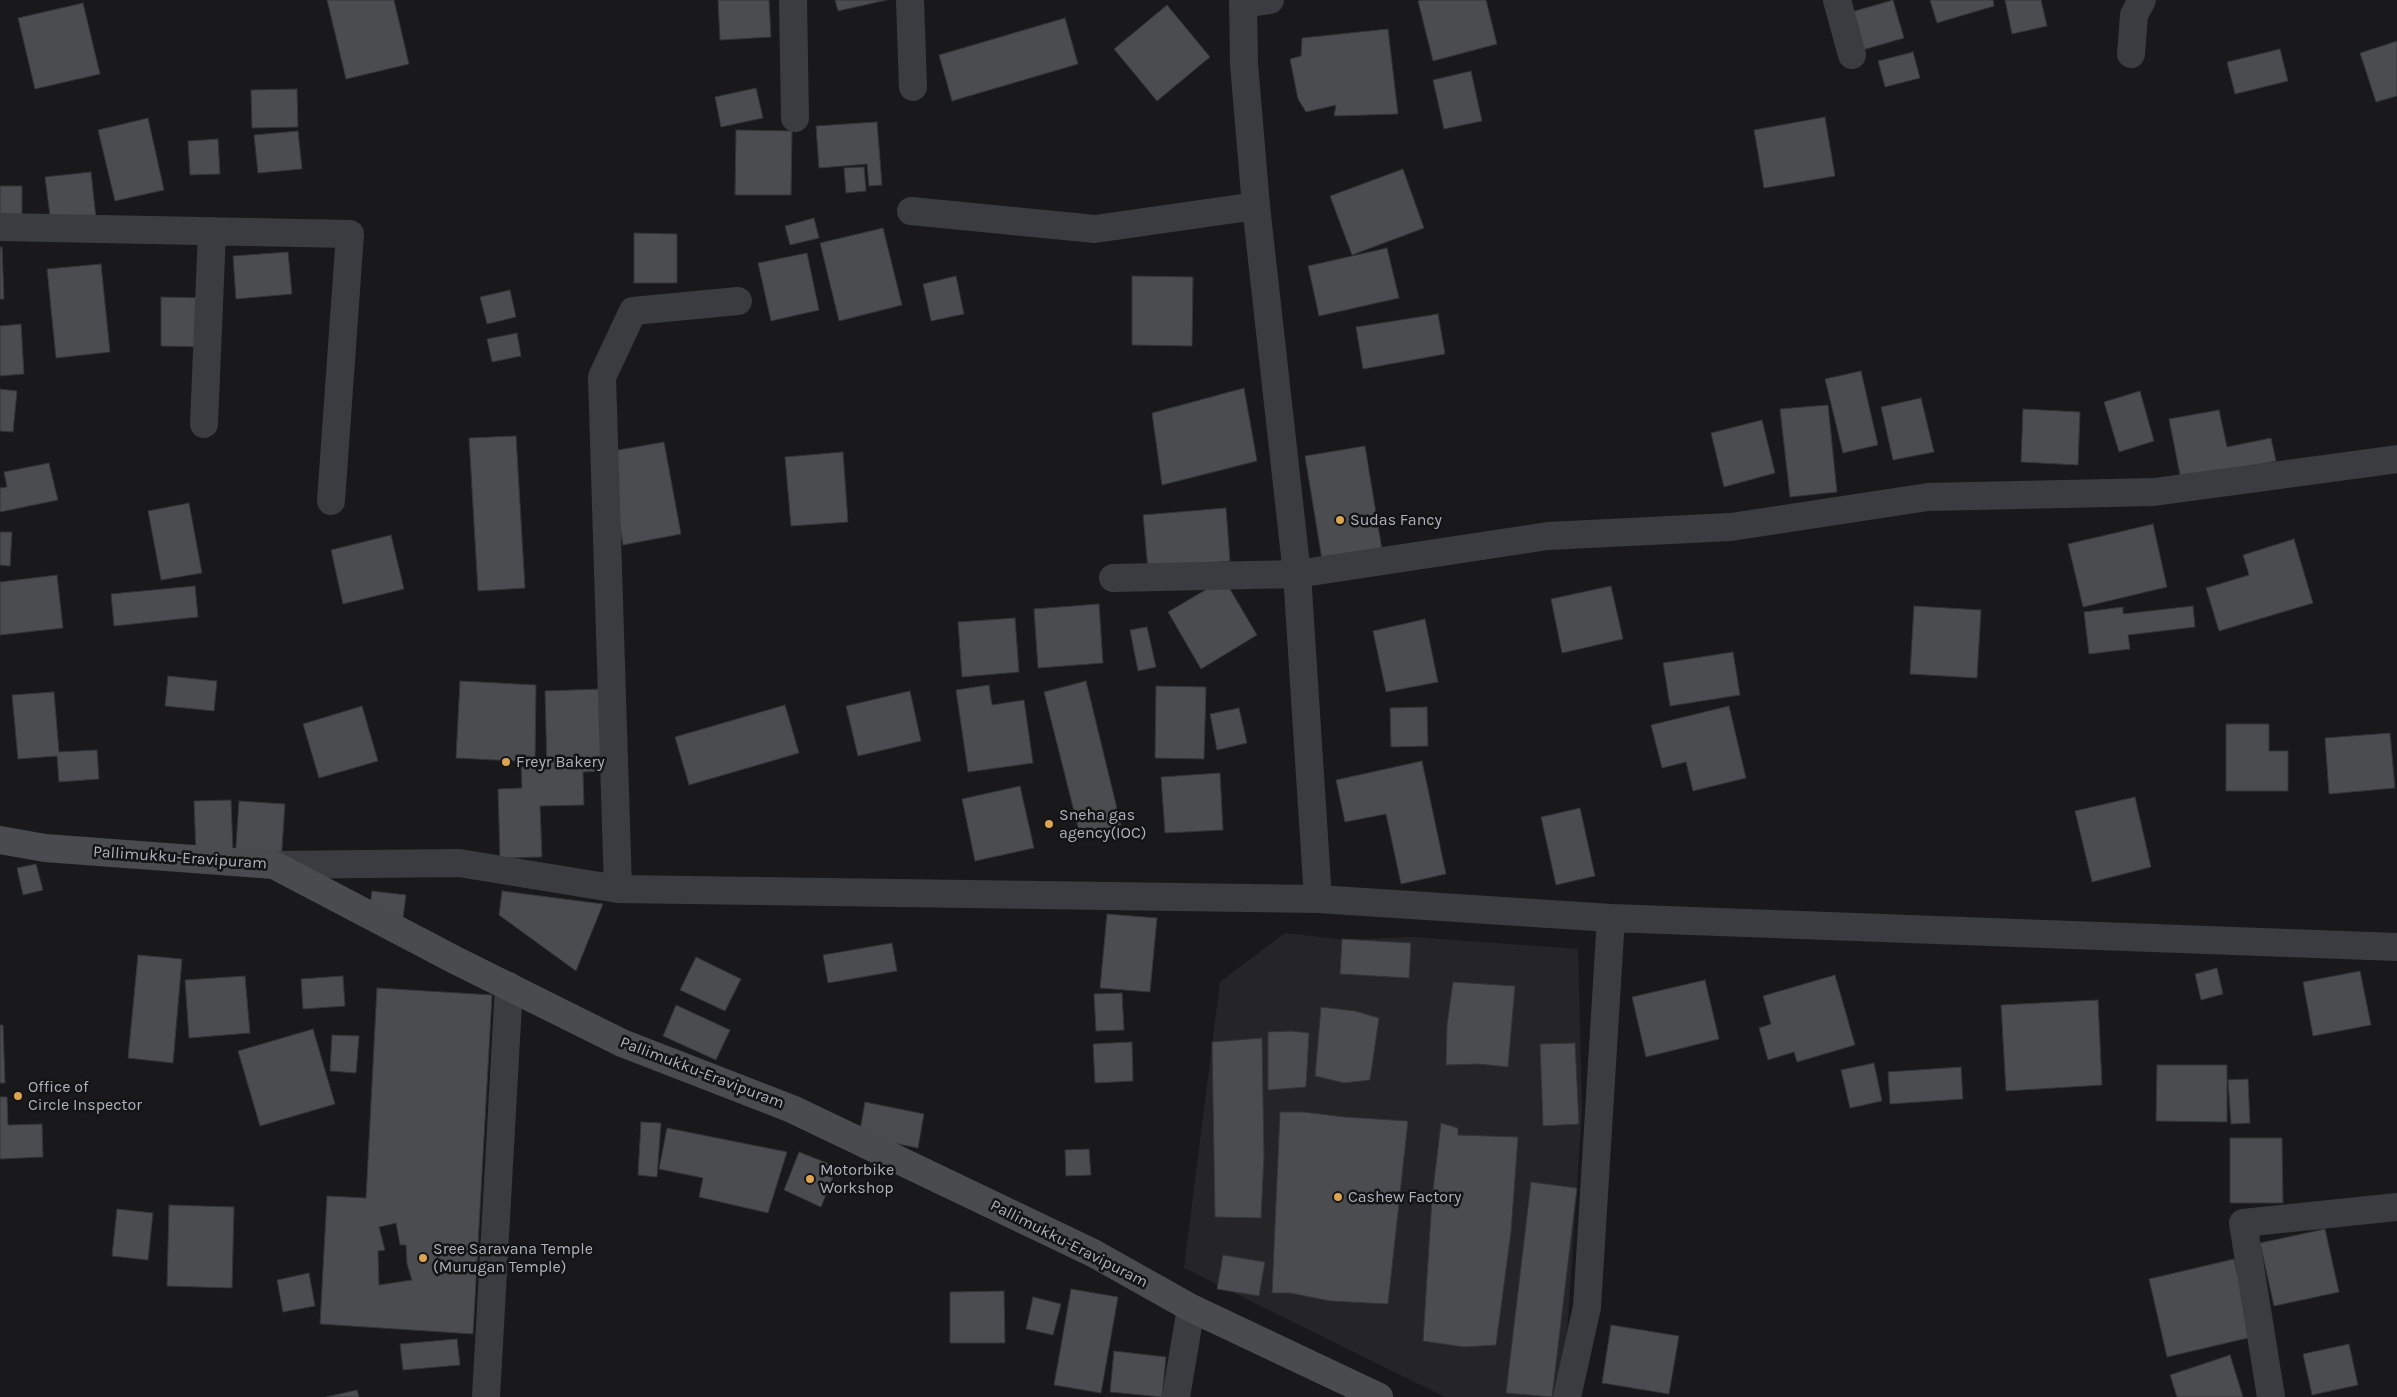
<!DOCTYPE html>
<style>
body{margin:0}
canvas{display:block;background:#19191b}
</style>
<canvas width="2397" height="1397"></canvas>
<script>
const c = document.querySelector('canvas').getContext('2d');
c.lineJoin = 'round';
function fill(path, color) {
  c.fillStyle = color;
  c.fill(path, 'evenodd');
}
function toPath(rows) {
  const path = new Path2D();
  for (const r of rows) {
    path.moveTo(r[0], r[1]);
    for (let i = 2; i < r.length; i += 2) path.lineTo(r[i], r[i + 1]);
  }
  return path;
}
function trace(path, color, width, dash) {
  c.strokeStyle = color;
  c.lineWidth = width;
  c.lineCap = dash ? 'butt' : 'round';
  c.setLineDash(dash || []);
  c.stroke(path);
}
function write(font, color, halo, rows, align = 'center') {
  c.font = font + ' Karla,sans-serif';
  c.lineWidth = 5;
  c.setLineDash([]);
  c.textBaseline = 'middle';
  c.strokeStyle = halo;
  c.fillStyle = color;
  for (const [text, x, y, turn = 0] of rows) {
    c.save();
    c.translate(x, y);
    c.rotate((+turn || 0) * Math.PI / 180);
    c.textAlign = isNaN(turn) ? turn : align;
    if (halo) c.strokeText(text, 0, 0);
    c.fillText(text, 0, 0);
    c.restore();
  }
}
fill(toPath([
 [1285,933,1346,940,1412,937,1578,949,1582,1110,1565,1363,1559,1397,1445,1397,1184,1268,1220,982]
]), '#252528');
const building = toPath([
 [327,0,394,0,409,64,346,79,327,0],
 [718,0,769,0,771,37,720,40,718,0],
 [835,0,887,0,838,11,835,0],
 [1422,0,1486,0,1497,44,1433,61,1418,1,1422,0],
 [1893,0,1904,38,1859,51,1848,13,1893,0],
 [1930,0,1993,0,1994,6,1937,23,1930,0],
 [2005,0,2041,0,2047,26,2012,34,2005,0],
 [83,3,100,74,35,89,18,18,83,3],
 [1167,5,1210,57,1157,101,1114,49,1167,5],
 [1065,18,1078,64,952,101,939,55,1065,18],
 [1388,29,1398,114,1334,116,1336,105,1306,112,1298,99,1290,59,1301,56,1302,38,1388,29],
 [2397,41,2397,96,2376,102,2360,53,2397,41],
 [2280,49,2288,81,2235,94,2227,62,2280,49],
 [1913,52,1920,78,1885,87,1878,61,1913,52],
 [1471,71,1482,121,1444,129,1433,80,1471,71],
 [756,88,763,118,721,127,715,97,756,88],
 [297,89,298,127,252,128,251,90,297,89],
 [1825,117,1835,176,1764,188,1754,130,1825,117],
 [148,118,164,190,115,201,98,130,148,118],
 [877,122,882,185,869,186,867,164,819,168,816,126,877,122],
 [736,130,792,131,791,195,735,195,736,130],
 [298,131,302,169,258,173,254,135,298,131],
 [218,139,220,174,190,175,188,141,218,139],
 [864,167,866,191,846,193,844,168,864,167],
 [1403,169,1424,228,1352,255,1330,196,1403,169],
 [91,172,96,218,51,224,45,177,91,172],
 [0,186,22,186,22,229,0,229,0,186],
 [814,218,819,238,790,245,785,226,814,218],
 [883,228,902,305,839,321,820,243,883,228],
 [634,233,677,234,677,283,634,283,634,233],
 [0,247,2,247,4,299,0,299,0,247],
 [1387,248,1399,298,1319,316,1308,266,1387,248],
 [288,252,292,294,236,299,233,256,288,252],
 [807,253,819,310,771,321,758,263,807,253],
 [101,264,110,352,56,358,47,269,101,264],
 [956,276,964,314,931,321,923,284,956,276],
 [1132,276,1193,277,1192,346,1132,345,1132,276],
 [510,290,516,317,487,324,480,297,510,290],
 [161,297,206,298,206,347,161,346,161,297],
 [1438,314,1445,354,1363,369,1356,327,1438,314],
 [21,324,24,374,0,376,0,326,21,324],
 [517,333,521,356,492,362,487,339,517,333],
 [1861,371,1878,445,1843,453,1825,379,1861,371],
 [1244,388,1257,461,1162,485,1152,413,1244,388],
 [0,389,17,391,13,432,0,431,0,389],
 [2140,391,2154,441,2119,452,2104,402,2140,391],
 [1921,398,1934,452,1893,460,1881,407,1921,398],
 [1828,405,1837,492,1790,497,1780,409,1828,405],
 [2023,409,2080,412,2078,465,2021,462,2023,409],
 [2219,410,2227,447,2271,438,2276,461,2181,480,2169,419,2219,410],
 [1762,420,1775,473,1724,487,1711,433,1762,420],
 [516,436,525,588,478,591,469,438,516,436],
 [664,442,681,534,623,545,607,452,664,442],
 [1365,446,1382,550,1322,560,1305,456,1365,446],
 [843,452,848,522,791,526,785,457,843,452],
 [49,463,58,500,0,512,0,488,7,487,4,472,49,463],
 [189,503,202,573,161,580,148,511,189,503],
 [1226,508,1230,561,1148,569,1143,515,1226,508],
 [2153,524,2167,587,2083,607,2068,544,2153,524],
 [0,532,12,532,10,566,0,565,0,532],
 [391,535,404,589,343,604,331,550,391,535],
 [2294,539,2313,603,2219,631,2206,588,2249,575,2243,555,2294,539],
 [57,575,63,628,0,635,0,582,57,575],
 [1224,579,1257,635,1201,669,1168,612,1224,579],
 [195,586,198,617,114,626,111,594,195,586],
 [1611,586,1623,639,1562,653,1551,599,1611,586],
 [1099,604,1103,663,1038,668,1034,609,1099,604],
 [1914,606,1981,610,1977,678,1910,674,1914,606],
 [2193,606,2195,627,2128,635,2130,649,2089,654,2084,612,2123,607,2123,614,2193,606],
 [1015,618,1019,672,962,677,958,622,1015,618],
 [1425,619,1438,682,1386,692,1373,631,1425,619],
 [1147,627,1156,667,1138,671,1130,630,1147,627],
 [1733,652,1740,695,1670,706,1663,663,1733,652],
 [168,676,217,681,214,711,165,706,168,676],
 [460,681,536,685,535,762,456,758,460,681],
 [1086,681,1121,825,1080,835,1044,692,1086,681],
 [989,685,992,705,1024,700,1033,763,968,772,956,690,989,685],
 [1156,686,1206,687,1204,759,1155,758,1156,686],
 [601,689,603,771,583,772,584,805,540,806,542,857,500,858,498,789,522,788,521,767,547,767,545,691,601,689],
 [910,691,921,741,858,756,846,706,910,691],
 [54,692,59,752,97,750,99,779,59,782,57,756,18,759,12,695,54,692],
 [785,705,799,753,689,785,675,737,785,705],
 [362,706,378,761,319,778,303,724,362,706],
 [1729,706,1746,778,1693,791,1686,762,1662,768,1651,725,1729,706],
 [1427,707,1428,746,1391,747,1390,708,1427,707],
 [1239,708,1247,743,1217,750,1210,714,1239,708],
 [2226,724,2269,724,2269,751,2288,751,2288,791,2226,791,2226,724],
 [2390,733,2395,788,2329,794,2325,738,2390,733],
 [1422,761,1446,874,1401,884,1386,814,1345,822,1336,780,1422,761],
 [1220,773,1223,830,1165,833,1161,777,1220,773],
 [1020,786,1034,848,975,861,962,799,1020,786],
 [2135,797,2151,867,2092,882,2075,811,2135,797],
 [231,800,233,852,196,853,194,801,231,800],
 [239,801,285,804,281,862,235,860,239,801],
 [1580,808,1595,876,1556,885,1541,817,1580,808],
 [36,864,43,890,23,895,17,868,36,864],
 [372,891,406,895,403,918,369,914,372,891],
 [502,891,603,904,576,971,499,915,502,891],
 [1107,914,1157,918,1150,992,1100,988,1107,914],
 [1342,939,1411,943,1409,978,1340,974,1342,939],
 [892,943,897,971,828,983,823,955,892,943],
 [138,955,182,959,173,1063,128,1058,138,955],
 [696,957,741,979,725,1011,680,990,696,957],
 [2217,968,2223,994,2201,1000,2195,974,2217,968],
 [2360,971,2371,1025,2313,1036,2303,982,2360,971],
 [1835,975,1855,1045,1797,1062,1794,1052,1768,1060,1759,1028,1771,1024,1763,996,1835,975],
 [245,976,250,1033,189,1038,185,980,245,976],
 [343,976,345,1006,303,1009,301,979,343,976],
 [1705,980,1719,1039,1646,1057,1632,997,1705,980],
 [1453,982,1515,986,1508,1067,1479,1064,1446,1065,1447,1025,1453,982],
 [377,988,492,995,473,1334,320,1324,327,1196,366,1198,377,988],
 [1122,993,1124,1030,1096,1031,1094,994,1122,993],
 [2098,1000,2102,1085,2006,1091,2001,1005,2098,1000],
 [676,1005,730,1030,716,1060,663,1036,676,1005],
 [1321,1007,1355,1011,1379,1018,1370,1080,1344,1083,1315,1076,1321,1007],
 [0,1025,3,1025,5,1083,0,1083,0,1025],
 [313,1029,335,1104,260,1126,238,1051,313,1029],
 [1291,1031,1309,1033,1306,1087,1268,1090,1268,1032,1291,1031],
 [332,1035,359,1036,356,1073,330,1071,332,1035],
 [1262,1038,1264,1157,1261,1218,1215,1217,1212,1042,1262,1038],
 [1132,1042,1133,1081,1095,1083,1093,1044,1132,1042],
 [1575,1043,1579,1124,1543,1126,1540,1044,1575,1043],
 [1874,1063,1882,1101,1850,1108,1841,1070,1874,1063],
 [2157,1065,2227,1065,2227,1122,2156,1121,2157,1065],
 [1961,1067,1963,1099,1890,1104,1888,1072,1961,1067],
 [2248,1079,2250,1123,2231,1124,2228,1080,2248,1079],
 [0,1097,7,1097,8,1125,42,1124,43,1157,0,1159,0,1097],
 [865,1102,924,1114,918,1148,859,1136,865,1102],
 [1280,1112,1303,1112,1345,1117,1408,1121,1388,1304,1330,1301,1290,1293,1272,1293,1280,1112],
 [641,1122,661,1123,657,1177,638,1175,641,1122],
 [1441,1123,1458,1128,1458,1135,1518,1137,1511,1232,1496,1345,1464,1347,1423,1341,1432,1198,1441,1123],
 [667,1128,787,1152,768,1213,699,1197,703,1178,659,1169,667,1128],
 [2230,1138,2282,1138,2283,1203,2230,1203,2230,1138],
 [1089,1149,1091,1175,1066,1176,1065,1150,1089,1149],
 [799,1152,837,1167,821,1207,784,1190,799,1152],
 [1531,1182,1577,1188,1552,1397,1506,1393,1531,1182],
 [169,1205,234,1207,232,1288,167,1286,169,1205],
 [117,1209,153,1213,148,1260,112,1256,117,1209],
 [396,1223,400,1245,406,1245,407,1264,412,1280,379,1285,378,1251,385,1250,379,1227,396,1223],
 [2325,1229,2339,1292,2274,1306,2260,1243,2325,1229],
 [1223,1255,1265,1262,1259,1296,1217,1289,1223,1255],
 [2234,1259,2252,1337,2167,1357,2149,1279,2234,1259],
 [309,1273,315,1306,283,1312,277,1280,309,1273],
 [1071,1289,1118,1297,1101,1393,1054,1385,1071,1289],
 [1004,1291,1005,1343,950,1343,950,1292,1004,1291],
 [1033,1297,1061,1304,1053,1335,1026,1329,1033,1297],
 [1611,1325,1679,1336,1669,1394,1602,1383,1611,1325],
 [457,1339,460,1365,403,1370,400,1344,457,1339],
 [2349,1344,2358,1385,2312,1395,2303,1354,2349,1344],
 [1114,1351,1166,1357,1162,1397,1110,1392,1114,1351],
 [2230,1355,2243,1397,2177,1397,2170,1375,2230,1355],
 [357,1390,359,1397,326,1397,357,1390]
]);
fill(building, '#4b4c50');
trace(building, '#333437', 1);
trace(toPath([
 [793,0,795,118],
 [910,0,913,87],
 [1243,0,1244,64,1256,206,1297,574,1318,899],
 [1837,0,1852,55],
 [1243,4,1270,0],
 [2131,54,2134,15,2142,0],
 [911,211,1095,229,1256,206],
 [0,227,350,234,331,501],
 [204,424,212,231],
 [1113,578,1297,574,1548,536,1731,527,1928,497,2154,492,2397,459],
 [274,865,459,863,618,889,1318,899,1611,918,2397,947],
 [618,889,602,377,633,311,738,301],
 [486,1397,509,986],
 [1176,1397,1191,1308],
 [1567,1397,1587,1307,1611,918],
 [2271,1397,2243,1223,2397,1207]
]), '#3b3c3f', 28);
trace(toPath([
 [0,840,45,848,274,865,455,960,622,1043,792,1109,1093,1253,1191,1308,1379,1397]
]), '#494b4f', 28);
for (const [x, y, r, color] of [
 [1340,520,5,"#dca350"],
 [506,762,5,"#dca350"],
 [1049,824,5,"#dca350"],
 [18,1096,5,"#dca350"],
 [810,1179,5,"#dca350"],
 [1338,1197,5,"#dca350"],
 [423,1258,5,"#dca350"]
]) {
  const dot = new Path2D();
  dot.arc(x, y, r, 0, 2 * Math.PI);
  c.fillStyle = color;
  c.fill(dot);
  trace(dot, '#141416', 2);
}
write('16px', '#adb1b9', '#141416', [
 ["Sudas Fancy",1350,520],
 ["Freyr Bakery",516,762],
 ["Sneha gas",1059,815],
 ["agency(IOC)",1059,833],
 ["Office of",28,1087],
 ["Circle Inspector",28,1105],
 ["Motorbike",820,1170],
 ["Workshop",820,1188],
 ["Cashew Factory",1348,1197],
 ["Sree Saravana Temple",433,1249],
 ["(Murugan Temple)",433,1267]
], 'left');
write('16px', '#adb1b9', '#141416', [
 ["Pallimukku-Eravipuram",180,858,4],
 ["Pallimukku-Eravipuram",702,1073,21],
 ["Pallimukku-Eravipuram",1069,1244,27]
]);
</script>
